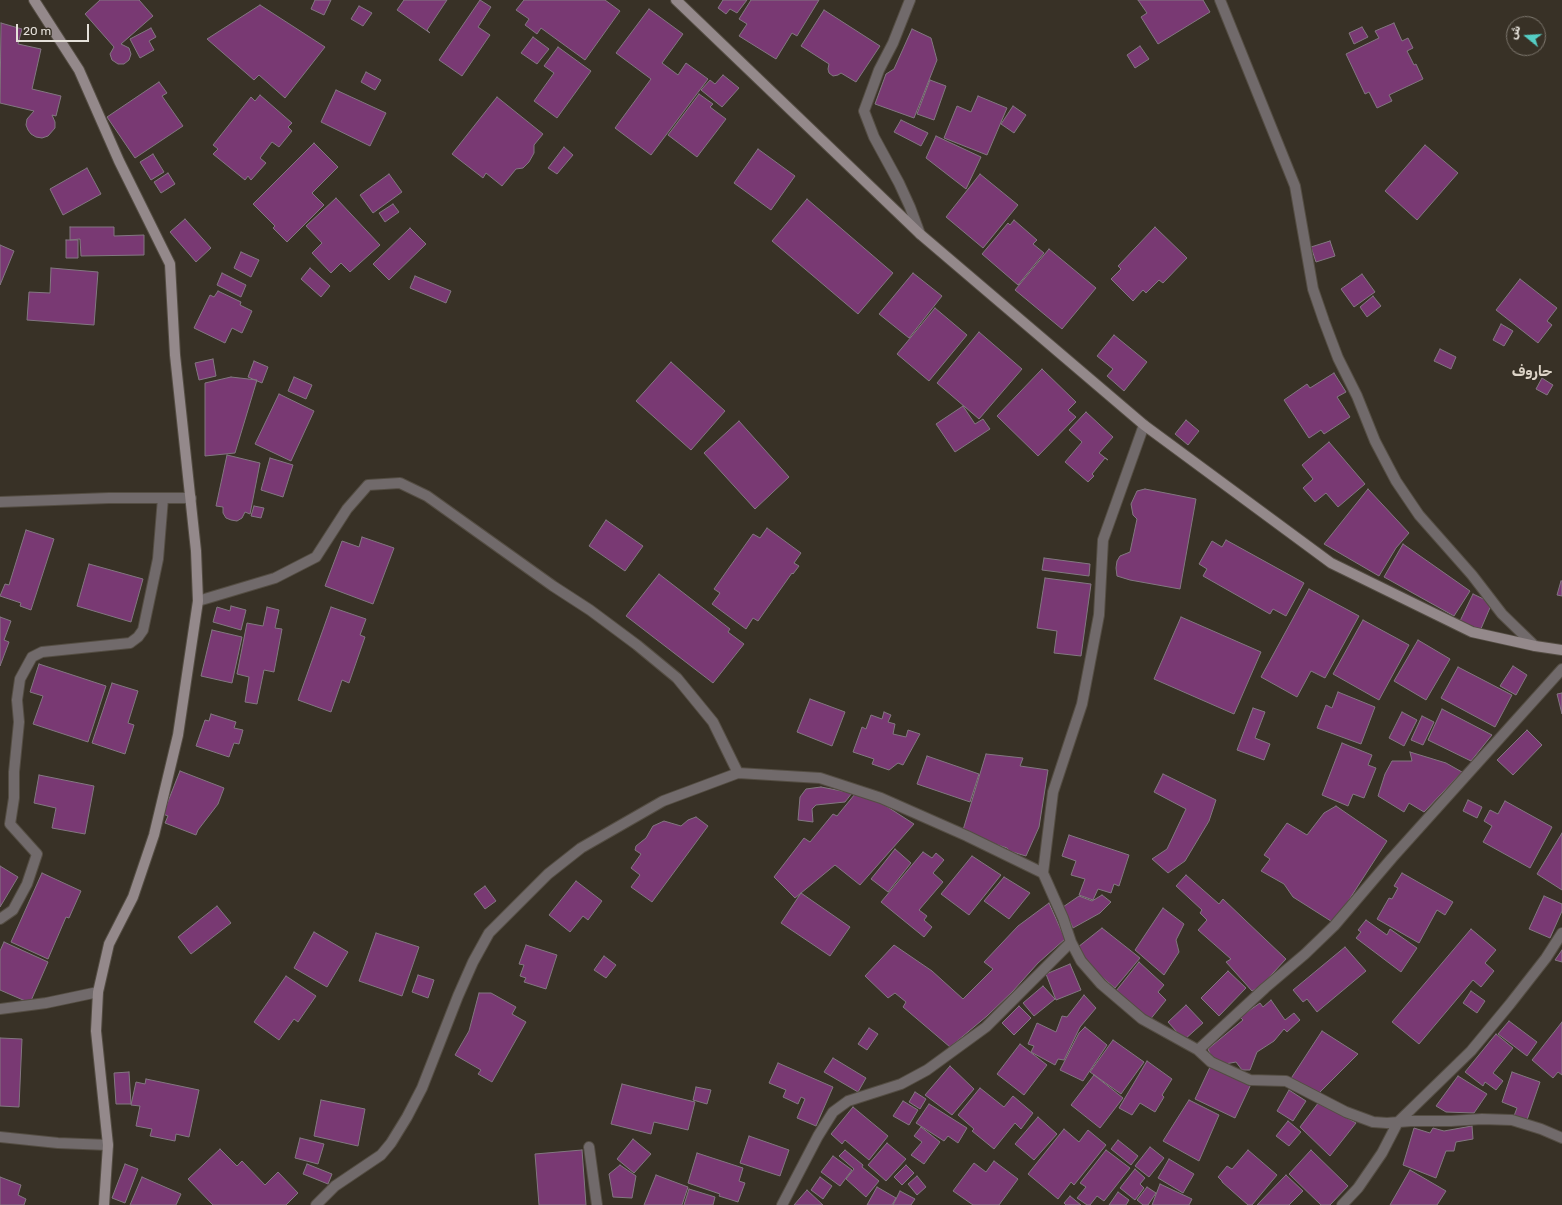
<!DOCTYPE html>
<meta charset="utf-8">
<style>
body{margin:0}
#map{position:relative;width:1562px;height:1205px;overflow:hidden;background:#383126;font-family:Rubik,Cairo,sans-serif}
canvas{display:block}
.north{position:absolute;left:1506px;top:16px;width:40px;height:40px;box-sizing:border-box;background:#383126;border:1px solid #7d776e;border-radius:50%;rotate:288deg;font-size:11px;font-weight:700;line-height:16px;text-align:center;color:#e5e1da}
.north::after{content:'';display:block;margin:auto;width:14px;height:18px;background:#55cec5;clip-path:polygon(50% 0,100% 100%,50% 72%,0 100%)}
.scale{position:absolute;left:16px;top:24px;width:73px;height:18px;box-sizing:border-box;border:2px solid #e5e1da;border-top:0;padding-left:5px;font-size:12px;line-height:14px;white-space:nowrap;color:#e5e1da;-webkit-text-stroke:3px #383126;paint-order:stroke}
</style>
<div id="map">
<canvas width="1562" height="1205"></canvas>
<div class="north">ش</div>
<div class="scale">20 m</div>
</div>
<script>
const c = document.querySelector('canvas').getContext('2d');
c.lineJoin = 'round';
function fill(path, color) {
  c.fillStyle = color;
  c.fill(path, 'evenodd');
}
function toPath(rows) {
  const path = new Path2D();
  for (const r of rows) {
    path.moveTo(r[0], r[1]);
    for (let i = 2; i < r.length; i += 2) path.lineTo(r[i], r[i + 1]);
  }
  return path;
}
function trace(path, color, width, dash) {
  c.strokeStyle = color;
  c.lineWidth = width;
  c.lineCap = dash ? 'butt' : 'round';
  c.setLineDash(dash || []);
  c.stroke(path);
}
function write(font, color, halo, rows, align = 'center') {
  c.font = font + ' Rubik,Cairo,sans-serif';
  c.lineWidth = 3;
  c.setLineDash([]);
  c.textBaseline = 'middle';
  c.strokeStyle = halo;
  c.fillStyle = color;
  for (const [text, x, y, turn = 0] of rows) {
    c.save();
    c.translate(x, y);
    c.rotate((+turn || 0) * Math.PI / 180);
    c.textAlign = isNaN(turn) ? turn : align;
    if (halo) c.strokeText(text, 0, 0);
    c.fillText(text, 0, 0);
    c.restore();
  }
}
const building = toPath([
 [100,0,139,0,153,16,121,44,129,48,131,54,129,60,124,64,118,64,112,60,110,54,114,47,85,14,100,0],
 [315,0,331,0,324,15,311,9,315,0],
 [404,0,447,0,427,30,430,33,397,10,404,0],
 [480,0,491,7,478,27,490,35,462,76,439,60,480,0],
 [524,0,605,0,620,11,585,60,541,28,537,34,525,25,529,19,516,10,524,0],
 [723,0,747,0,737,13,730,9,726,14,718,8,723,0],
 [751,0,819,0,797,36,792,33,776,59,739,36,747,24,739,19,751,0],
 [1138,0,1203,0,1210,12,1158,44,1141,17,1147,13,1138,0],
 [260,5,325,47,285,98,259,75,254,80,207,39,260,5],
 [359,6,372,13,363,26,351,19,359,6],
 [649,9,683,34,662,63,678,75,686,63,708,79,651,155,615,128,651,79,616,53,649,9],
 [824,10,880,46,856,82,841,73,838,75,833,76,829,73,828,69,829,64,801,46,824,10],
 [1,23,22,29,18,44,41,49,32,89,61,96,56,116,52,115,55,122,55,128,48,136,42,138,36,137,31,134,28,130,26,125,27,119,34,111,0,103,1,23],
 [1394,23,1402,41,1408,38,1413,48,1407,51,1414,65,1416,64,1423,79,1389,95,1392,101,1377,108,1369,92,1365,94,1346,54,1379,38,1375,31,1394,23],
 [1362,27,1368,37,1354,44,1349,33,1362,27],
 [151,28,156,37,149,41,154,50,140,58,130,39,151,28],
 [912,29,931,38,937,60,914,118,875,104,886,74,894,69,912,29],
 [533,37,549,49,537,64,521,53,533,37],
 [1140,46,1149,59,1135,68,1127,55,1140,46],
 [558,47,591,71,557,118,534,101,554,73,544,66,558,47],
 [366,72,381,80,375,90,361,82,366,72],
 [723,75,739,88,722,107,701,90,710,80,715,84,723,75],
 [930,80,946,86,934,120,917,114,930,80],
 [159,82,167,93,162,96,183,126,135,158,107,117,159,82],
 [336,90,386,113,370,146,321,122,336,90],
 [699,94,713,104,710,107,726,119,697,157,668,135,699,94],
 [260,95,292,123,288,127,292,131,279,147,272,142,260,158,266,163,251,180,248,176,245,180,213,154,218,149,213,145,251,97,255,101,260,95],
 [978,96,1007,108,987,155,944,138,957,106,971,112,978,96],
 [497,97,543,134,534,145,534,153,529,162,523,168,516,169,502,186,486,173,483,178,452,154,497,97],
 [1013,106,1026,115,1014,133,1001,124,1013,106],
 [901,120,928,133,921,146,894,132,901,120],
 [936,136,981,157,966,189,926,158,936,136],
 [314,143,338,167,312,193,324,205,287,242,273,228,275,226,253,204,314,143],
 [1425,145,1458,173,1417,220,1385,191,1425,145],
 [564,147,573,155,557,174,548,168,564,147],
 [758,149,795,176,771,210,734,183,758,149],
 [153,154,164,172,151,180,140,162,153,154],
 [87,168,101,194,63,215,50,189,87,168],
 [168,173,175,184,161,193,154,182,168,173],
 [389,174,402,192,373,213,360,195,389,174],
 [980,174,1018,205,983,248,946,217,980,174],
 [336,198,380,245,350,272,341,263,331,273,312,253,322,243,306,226,336,198],
 [807,199,893,273,858,314,772,241,807,199],
 [393,204,399,212,385,222,379,213,393,204],
 [185,219,211,248,196,262,170,232,185,219],
 [1014,220,1037,240,1033,244,1044,253,1018,285,982,254,1008,223,1010,225,1014,220],
 [70,227,114,227,114,236,144,235,144,255,81,256,80,239,70,240,70,227],
 [1155,227,1187,258,1163,283,1159,280,1146,293,1143,290,1133,301,1111,279,1121,269,1118,266,1155,227],
 [410,228,426,244,389,280,373,264,410,228],
 [66,240,78,240,78,258,66,258,66,240],
 [1330,241,1335,256,1316,262,1311,247,1330,241],
 [0,245,14,251,0,285,0,245],
 [1049,249,1096,288,1062,329,1015,290,1049,249],
 [241,252,259,260,251,277,234,268,241,252],
 [51,268,98,272,94,325,27,320,29,292,50,293,51,268],
 [310,268,330,286,321,297,301,279,310,268],
 [222,273,246,285,241,297,217,285,222,273],
 [913,273,942,296,909,338,879,314,913,273],
 [1362,274,1375,292,1354,307,1341,289,1362,274],
 [415,276,451,291,446,303,410,288,415,276],
 [1520,279,1557,308,1547,321,1552,325,1538,343,1496,310,1520,279],
 [218,291,241,302,240,305,252,311,242,333,232,328,225,343,194,328,210,295,214,297,218,291],
 [1373,296,1381,306,1367,317,1360,307,1373,296],
 [935,308,967,335,929,381,897,354,935,308],
 [1501,324,1513,331,1504,346,1493,340,1501,324],
 [979,332,1022,369,979,419,937,383,979,332],
 [1114,335,1147,362,1124,391,1107,376,1113,369,1097,356,1114,335],
 [1440,349,1456,357,1451,369,1434,361,1440,349],
 [213,359,216,376,199,380,195,363,213,359],
 [254,361,268,367,262,383,248,377,254,361],
 [671,362,725,411,691,450,636,401,671,362],
 [1042,369,1076,402,1068,410,1076,417,1038,456,997,416,1042,369],
 [1334,373,1346,392,1337,397,1350,417,1324,434,1321,430,1309,438,1284,400,1307,384,1310,388,1334,373],
 [231,377,257,380,235,453,205,456,205,383,231,377],
 [294,377,312,385,306,399,288,391,294,377],
 [1542,378,1553,385,1547,395,1536,389,1542,378],
 [279,394,314,411,291,461,255,444,279,394],
 [963,406,975,424,983,419,990,429,955,452,936,424,963,406],
 [1086,412,1113,437,1099,453,1108,460,1105,458,1092,474,1094,476,1088,482,1065,462,1082,442,1069,430,1086,412],
 [1186,420,1199,431,1188,445,1175,434,1186,420],
 [739,421,789,477,755,509,704,453,739,421],
 [1329,442,1365,484,1338,507,1326,493,1315,502,1303,488,1313,479,1302,465,1329,442],
 [227,455,260,463,250,514,245,512,242,518,237,521,231,520,226,518,223,513,223,507,216,506,227,455],
 [270,458,293,465,283,497,261,490,270,458],
 [1145,489,1196,499,1180,589,1130,580,1117,576,1116,568,1117,561,1120,556,1130,552,1137,519,1133,515,1131,504,1137,491,1145,489],
 [1368,489,1409,533,1396,548,1379,576,1324,544,1368,489],
 [254,506,264,508,261,518,251,516,254,506],
 [606,520,643,546,625,571,589,546,606,520],
 [767,528,801,553,794,563,799,566,793,574,792,573,758,621,753,618,746,629,712,604,720,593,714,589,753,534,760,538,767,528],
 [26,530,54,539,31,610,20,606,21,603,0,596,5,584,9,585,26,530],
 [362,537,394,548,373,604,325,586,342,541,359,547,362,537],
 [1226,540,1304,583,1286,616,1273,609,1270,614,1203,576,1207,569,1199,564,1212,541,1222,547,1226,540],
 [1403,544,1470,591,1454,616,1384,577,1403,544],
 [1044,558,1090,564,1089,576,1042,570,1044,558],
 [89,564,143,579,131,622,77,606,89,564],
 [659,574,730,629,728,632,744,644,713,683,626,616,659,574],
 [1045,578,1091,584,1081,656,1054,653,1057,631,1037,628,1045,578],
 [1561,581,1562,581,1562,596,1557,595,1561,581],
 [1309,589,1359,616,1325,678,1311,671,1297,697,1261,677,1309,589],
 [1473,594,1492,603,1480,631,1460,621,1473,594],
 [231,606,246,610,241,630,213,622,217,607,230,611,231,606],
 [267,607,279,610,275,628,282,629,274,672,264,670,257,704,245,702,249,677,237,674,247,623,263,626,267,607],
 [331,607,366,619,360,635,365,637,349,683,342,680,331,712,298,700,331,607],
 [0,617,11,621,4,640,9,642,0,666,0,617],
 [1181,617,1261,652,1234,714,1154,679,1181,617],
 [1363,620,1409,645,1379,700,1333,674,1363,620],
 [212,630,242,637,232,683,201,676,212,630],
 [1418,640,1450,659,1426,700,1394,681,1418,640],
 [39,664,106,686,88,742,33,724,43,696,30,692,39,664],
 [1513,666,1527,675,1516,695,1500,686,1513,666],
 [1458,667,1512,695,1495,727,1441,698,1458,667],
 [112,683,138,691,128,723,134,725,125,754,92,743,112,683],
 [1338,692,1375,707,1361,744,1317,728,1326,705,1332,708,1338,692],
 [1562,693,1562,714,1557,694,1562,693],
 [810,699,845,712,832,746,797,732,810,699],
 [1253,708,1265,712,1255,738,1270,744,1264,760,1237,750,1253,708],
 [1442,709,1492,735,1471,761,1428,740,1442,709],
 [884,712,891,715,888,722,895,724,893,734,906,737,908,730,920,734,903,765,898,763,889,770,872,764,874,759,853,752,862,727,866,729,871,715,882,719,884,712],
 [1402,712,1417,720,1404,746,1389,738,1402,712],
 [211,714,236,722,234,728,243,730,239,744,234,743,229,757,196,746,205,720,209,721,211,714],
 [1422,716,1434,722,1423,745,1411,740,1422,716],
 [1527,730,1542,745,1513,775,1497,760,1527,730],
 [1342,743,1372,755,1368,765,1376,768,1364,798,1353,794,1348,806,1322,795,1342,743],
 [1410,752,1446,763,1462,772,1424,812,1409,803,1404,812,1378,796,1385,774,1392,761,1412,761,1410,752],
 [986,754,1023,758,1020,766,1048,770,1039,827,1026,856,1009,851,1007,848,992,843,963,830,986,754],
 [927,756,979,774,970,802,917,784,927,756],
 [180,771,224,788,218,804,198,830,196,835,165,823,168,816,163,814,180,771],
 [1163,774,1216,800,1209,821,1185,861,1168,873,1152,859,1167,849,1186,809,1154,792,1163,774],
 [39,775,94,786,85,834,52,828,56,808,34,803,39,775],
 [821,787,852,793,845,802,816,805,812,809,813,822,798,820,800,797,806,789,821,787],
 [855,794,883,804,914,824,860,885,835,865,795,898,774,877,804,838,810,842,833,814,837,816,855,794],
 [1468,800,1482,807,1477,818,1463,811,1468,800],
 [1505,801,1552,827,1530,868,1483,842,1492,826,1484,821,1490,810,1498,814,1505,801],
 [1336,806,1387,841,1334,923,1293,897,1284,884,1261,871,1270,859,1264,855,1287,823,1307,835,1324,813,1336,806],
 [696,817,708,826,652,902,631,887,640,875,631,868,641,854,635,850,636,846,646,838,653,826,664,821,681,826,688,820,696,817],
 [1562,833,1562,890,1537,874,1562,833],
 [1069,835,1129,855,1119,886,1114,884,1111,893,1098,889,1093,900,1079,895,1085,879,1071,875,1076,861,1062,856,1069,835],
 [895,849,911,863,888,892,871,879,895,849],
 [923,852,932,858,936,853,944,860,933,873,943,882,919,910,927,916,924,920,932,927,924,937,881,902,923,852],
 [972,856,1001,875,969,915,941,894,972,856],
 [0,866,18,877,0,907,0,866],
 [42,873,81,891,69,918,66,917,48,959,11,942,42,873],
 [1402,873,1453,902,1445,915,1437,910,1419,943,1377,919,1389,898,1392,899,1398,888,1394,886,1402,873],
 [1186,875,1219,904,1223,899,1286,959,1260,987,1252,991,1226,962,1231,959,1198,930,1207,920,1200,913,1202,910,1176,886,1186,875],
 [1004,877,1030,893,1009,919,984,901,1004,877],
 [576,881,602,901,588,920,583,916,570,932,549,915,576,881],
 [485,886,496,901,485,909,474,894,485,886],
 [801,893,850,927,830,956,781,923,801,893],
 [1102,895,1111,902,1100,913,1073,928,1063,907,1079,896,1092,901,1102,895],
 [1544,896,1562,904,1562,911,1550,938,1529,929,1544,896],
 [1049,903,1065,939,1038,963,1013,991,987,1016,950,1047,903,1007,906,1002,895,993,888,998,865,976,894,945,932,971,963,999,993,969,984,962,1018,926,1049,903],
 [217,906,231,923,191,954,178,937,217,906],
 [1163,908,1184,924,1176,940,1179,952,1164,975,1135,950,1163,908],
 [1366,920,1387,935,1390,929,1417,948,1401,972,1356,938,1361,932,1358,930,1366,920],
 [1102,928,1140,958,1115,988,1089,966,1078,947,1102,928],
 [1471,929,1496,950,1485,963,1494,971,1481,987,1473,980,1419,1044,1392,1022,1471,929],
 [314,932,348,952,327,987,294,968,314,932],
 [376,933,419,947,402,996,359,981,376,933],
 [4,942,48,962,30,1003,0,990,0,951,4,942],
 [526,945,557,955,546,989,524,982,526,978,520,976,524,965,519,964,526,945],
 [1345,947,1366,971,1317,1012,1307,999,1303,1002,1293,990,1345,947],
 [1562,950,1562,962,1555,960,1562,950],
 [604,956,616,965,606,978,594,970,604,956],
 [1139,962,1164,985,1158,992,1166,1000,1149,1021,1116,991,1139,962],
 [1070,964,1081,990,1056,1000,1046,974,1070,964],
 [1228,971,1246,988,1219,1016,1201,998,1228,971],
 [418,975,434,980,428,998,412,992,418,975],
 [286,976,316,996,298,1022,294,1019,279,1040,254,1022,286,976],
 [1043,986,1055,999,1034,1016,1023,1003,1043,986],
 [1471,991,1485,1001,1477,1013,1463,1003,1471,991],
 [479,993,491,993,516,1007,512,1014,526,1022,492,1082,478,1074,481,1070,455,1055,469,1031,479,993],
 [1084,995,1096,1008,1080,1027,1064,1060,1058,1059,1055,1065,1031,1052,1034,1046,1028,1044,1037,1023,1056,1032,1062,1016,1067,1017,1084,995],
 [1271,1000,1285,1020,1294,1013,1300,1020,1287,1032,1284,1029,1274,1041,1257,1052,1250,1070,1242,1070,1236,1062,1225,1064,1212,1058,1208,1049,1243,1020,1240,1017,1260,1003,1263,1007,1271,1000],
 [1186,1005,1203,1023,1184,1040,1168,1022,1186,1005],
 [1019,1006,1031,1018,1014,1035,1002,1023,1019,1006],
 [1509,1021,1537,1042,1527,1056,1498,1034,1509,1021],
 [1562,1022,1562,1075,1558,1072,1553,1078,1532,1060,1562,1022],
 [1085,1027,1107,1045,1083,1081,1060,1070,1079,1033,1085,1027],
 [869,1028,878,1034,867,1050,858,1044,869,1028],
 [1322,1031,1358,1054,1318,1094,1290,1080,1322,1031],
 [1496,1034,1513,1048,1493,1073,1503,1081,1496,1090,1485,1082,1483,1086,1465,1072,1496,1034],
 [0,1038,22,1039,19,1107,0,1106,0,1038],
 [1113,1040,1144,1062,1121,1094,1090,1072,1113,1040],
 [1020,1044,1047,1065,1024,1095,997,1074,1020,1044],
 [833,1058,866,1078,858,1092,824,1072,833,1058],
 [1147,1061,1172,1079,1162,1095,1164,1097,1155,1112,1140,1103,1132,1115,1119,1108,1147,1061],
 [778,1063,833,1087,816,1126,797,1118,805,1099,801,1097,798,1104,783,1097,786,1090,769,1083,778,1063],
 [1211,1065,1251,1084,1235,1118,1195,1099,1211,1065],
 [950,1066,974,1089,952,1115,925,1095,950,1066],
 [129,1072,131,1104,116,1104,114,1073,129,1072],
 [1512,1072,1540,1082,1527,1120,1514,1116,1517,1108,1502,1102,1512,1072],
 [1094,1075,1123,1098,1100,1128,1071,1105,1094,1075],
 [1458,1076,1487,1094,1474,1113,1446,1112,1436,1106,1458,1076],
 [146,1079,199,1090,189,1137,176,1134,175,1141,150,1136,152,1129,136,1126,140,1106,131,1105,136,1082,145,1084,146,1079],
 [622,1084,695,1102,688,1130,654,1122,651,1134,611,1124,622,1084],
 [696,1087,711,1090,707,1104,693,1100,696,1087],
 [980,1088,1004,1107,1013,1096,1033,1113,1021,1129,1015,1123,994,1149,972,1131,974,1129,958,1115,980,1088],
 [1289,1090,1306,1101,1293,1121,1277,1111,1289,1090],
 [915,1092,926,1099,920,1109,909,1102,915,1092],
 [321,1100,365,1109,358,1146,314,1136,321,1100],
 [1189,1100,1219,1115,1199,1161,1163,1141,1189,1100],
 [903,1101,918,1110,909,1125,893,1116,903,1101],
 [1319,1102,1356,1123,1330,1156,1300,1127,1319,1102],
 [929,1104,967,1128,958,1143,948,1136,944,1141,916,1123,929,1104],
 [853,1107,888,1136,869,1160,845,1140,842,1144,831,1134,853,1107],
 [1038,1117,1057,1134,1034,1160,1015,1144,1038,1117],
 [1288,1121,1301,1132,1289,1146,1276,1136,1288,1121],
 [1472,1126,1473,1139,1456,1142,1454,1151,1446,1151,1436,1178,1403,1165,1414,1128,1430,1133,1433,1128,1444,1131,1472,1126],
 [921,1127,940,1142,924,1164,911,1155,922,1142,914,1136,921,1127],
 [1064,1129,1079,1142,1088,1130,1106,1145,1074,1185,1071,1182,1058,1199,1028,1174,1064,1129],
 [749,1136,789,1150,780,1176,740,1163,749,1136],
 [300,1138,324,1144,318,1164,295,1158,300,1138],
 [633,1139,651,1154,634,1173,617,1159,633,1139],
 [1118,1140,1138,1156,1131,1165,1111,1149,1118,1140],
 [887,1143,906,1159,886,1181,868,1165,887,1143],
 [1150,1147,1164,1158,1149,1177,1135,1166,1150,1147],
 [220,1149,237,1166,242,1161,265,1185,278,1172,298,1193,286,1205,213,1205,188,1179,220,1149],
 [582,1150,586,1205,539,1205,535,1154,582,1150],
 [845,1150,863,1165,862,1167,879,1181,866,1197,846,1179,854,1169,839,1156,845,1150],
 [1106,1150,1130,1168,1104,1201,1097,1196,1090,1205,1087,1205,1077,1198,1086,1187,1080,1183,1106,1150],
 [1248,1150,1277,1175,1252,1205,1248,1205,1222,1182,1222,1181,1218,1177,1227,1166,1232,1169,1248,1150],
 [1311,1150,1348,1186,1330,1205,1321,1205,1289,1174,1311,1150],
 [697,1153,743,1168,739,1181,745,1183,738,1202,719,1196,720,1194,688,1183,697,1153],
 [833,1156,852,1170,840,1186,821,1172,833,1156],
 [1169,1159,1194,1174,1183,1193,1158,1178,1169,1159],
 [994,1161,1018,1179,999,1205,973,1205,953,1191,974,1163,986,1172,994,1161],
 [125,1164,138,1169,125,1203,112,1198,125,1164],
 [307,1164,332,1174,328,1184,303,1174,307,1164],
 [620,1165,636,1176,632,1198,613,1197,609,1174,620,1165],
 [906,1165,914,1173,902,1185,894,1177,906,1165],
 [1135,1169,1145,1178,1140,1184,1144,1188,1135,1200,1120,1188,1135,1169],
 [1410,1170,1446,1191,1437,1205,1390,1205,1410,1170],
 [656,1175,688,1187,682,1205,644,1205,656,1175],
 [1286,1175,1303,1191,1289,1205,1257,1205,1286,1175],
 [917,1176,926,1187,917,1195,908,1184,917,1176],
 [0,1177,21,1185,18,1195,26,1199,24,1205,0,1205,0,1177],
 [142,1177,181,1194,176,1205,130,1205,142,1177],
 [820,1177,832,1186,823,1199,811,1190,820,1177],
 [1160,1184,1192,1199,1189,1205,1152,1205,1160,1184],
 [877,1187,896,1198,892,1205,867,1205,877,1187],
 [1147,1187,1156,1193,1148,1205,1143,1205,1137,1200,1147,1187],
 [689,1189,715,1197,713,1205,684,1205,689,1189],
 [807,1190,823,1205,794,1205,807,1190],
 [900,1191,915,1199,911,1205,893,1205,900,1191],
 [1118,1192,1129,1200,1126,1205,1109,1205,1118,1192],
 [1070,1196,1081,1205,1066,1205,1064,1203,1070,1196]
]);
fill(building, '#793973');
trace(building, '#837781', 1);
const street = toPath([
 [910,0,893,43,879,70,864,111,874,137,899,183,910,207,920,234],
 [1220,0,1295,186,1313,289,1324,321,1338,358,1357,396,1375,441,1396,481,1419,515,1472,575,1502,614,1535,646],
 [0,502,109,498,191,498],
 [198,601,275,578,316,557,347,509,368,485,400,483,427,496,553,586,590,610,637,645,677,678,713,722,738,773],
 [1043,873,1063,918,1071,942,1081,961,1101,984,1142,1019,1198,1050,1211,1062,1250,1080,1286,1081,1346,1112,1373,1122,1387,1123,1411,1121,1451,1121,1482,1119,1512,1120,1541,1129,1562,1138],
 [0,919,13,910,27,884,37,854,10,824,14,798,14,772,19,722,17,700,20,679,32,657,42,652,130,643,138,637,143,630,158,559,163,498],
 [0,1009,46,1003,98,992],
 [1198,1050,1265,988,1305,954,1334,926,1392,858,1562,669],
 [0,1137,58,1143,108,1145],
 [589,1147,597,1205],
 [316,1205,335,1186,381,1155,391,1143,407,1117,422,1088,458,996,473,962,489,933,548,874,581,848,663,801,738,773,820,778,881,798,967,836,1043,873,1053,792,1082,704,1099,615,1103,540,1144,425],
 [782,1205,818,1136,833,1112,848,1101,901,1084,927,1070,986,1027,1071,942],
 [1342,1205,1358,1188,1382,1153,1398,1122,1471,1051,1510,1004,1546,958,1562,933]
]);
const secondary = toPath([
 [34,0,79,70,119,161,170,264,175,355,196,551,198,601,178,735,154,835,133,897,109,944,98,992,96,1031,108,1145,104,1205],
 [676,0,920,234,1144,425,1331,563,1472,632,1535,646,1562,650]
]);
trace(street, '#544d43', 12);
trace(secondary, '#544d43', 12);
trace(street, '#716a6b', 10);
trace(secondary, '#94898b', 10);
write('bold 14px', '#ddd4c7', '#383126', [
 ["حاروف",1532,372]
]);
</script>
